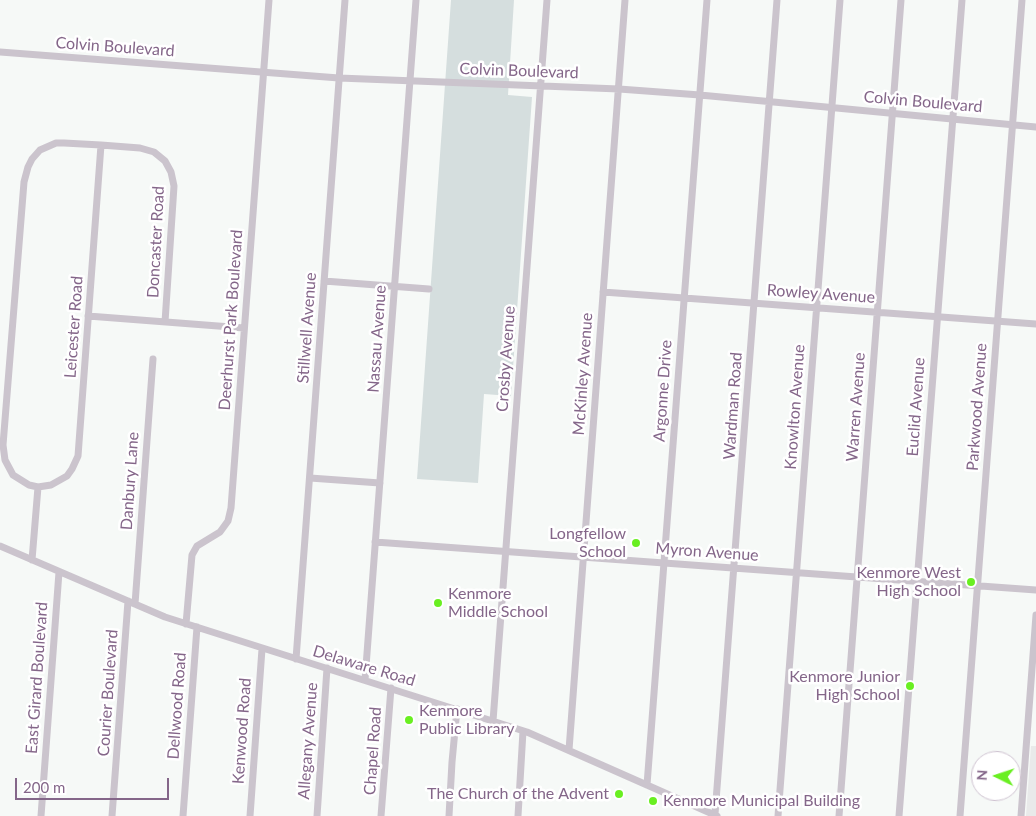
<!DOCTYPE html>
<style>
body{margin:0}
#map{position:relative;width:1036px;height:816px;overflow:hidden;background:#f6f9f7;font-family:Lato,sans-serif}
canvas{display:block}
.north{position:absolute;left:971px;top:751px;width:50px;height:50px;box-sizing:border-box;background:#fff;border:1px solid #cec2d0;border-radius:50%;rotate:274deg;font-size:14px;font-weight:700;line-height:20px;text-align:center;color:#846689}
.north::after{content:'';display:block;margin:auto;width:18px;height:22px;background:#69ef21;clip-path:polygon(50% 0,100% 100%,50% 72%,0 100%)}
.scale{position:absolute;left:15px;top:778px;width:154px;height:22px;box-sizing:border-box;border:2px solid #846689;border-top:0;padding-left:6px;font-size:15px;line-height:18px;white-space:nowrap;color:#846689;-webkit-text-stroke:4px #fff;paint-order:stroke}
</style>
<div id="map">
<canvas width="1036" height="816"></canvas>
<div class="north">N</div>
<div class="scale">200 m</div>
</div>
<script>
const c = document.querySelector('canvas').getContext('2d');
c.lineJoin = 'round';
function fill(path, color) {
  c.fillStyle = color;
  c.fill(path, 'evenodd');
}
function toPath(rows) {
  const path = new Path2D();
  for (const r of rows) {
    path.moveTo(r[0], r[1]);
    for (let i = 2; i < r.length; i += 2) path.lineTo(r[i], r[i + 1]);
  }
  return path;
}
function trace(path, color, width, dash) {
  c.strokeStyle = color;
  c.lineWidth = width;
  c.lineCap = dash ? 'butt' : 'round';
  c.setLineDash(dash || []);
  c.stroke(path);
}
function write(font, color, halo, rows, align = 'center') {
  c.font = font + ' Lato,sans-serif';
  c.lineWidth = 5;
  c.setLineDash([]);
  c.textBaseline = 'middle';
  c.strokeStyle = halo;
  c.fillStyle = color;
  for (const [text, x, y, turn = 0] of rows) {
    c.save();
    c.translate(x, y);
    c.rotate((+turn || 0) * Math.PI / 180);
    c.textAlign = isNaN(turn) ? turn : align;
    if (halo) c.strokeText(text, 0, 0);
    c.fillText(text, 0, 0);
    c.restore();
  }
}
fill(toPath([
 [1031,746,1036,746,1036,816,1026,816]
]), '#e9eaea');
fill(toPath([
 [451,0,514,0,508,95,532,97,511,396,484,394,478,483,417,479]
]), '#d5dede');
trace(toPath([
 [0,52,339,78,619,89,700,95,1036,127],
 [101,145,78,456,72,469,67,476,51,485,38,487,29,485,13,475,5,460,3,445,24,182,28,167,32,159,40,150,56,143,64,143,101,145,140,148,154,152,165,161,171,172,174,186,165,322],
 [324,281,429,289],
 [603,292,1036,324],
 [88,316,244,328],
 [310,478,380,483],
 [375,542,1036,590],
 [0,546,165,617,527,732,717,816],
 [32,560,38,487],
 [135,604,153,359],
 [186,624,192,555,197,546,220,532,228,521,231,508,269,0],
 [296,659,345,0],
 [365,680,416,0],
 [493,721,547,0],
 [569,750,625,0],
 [647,785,707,0],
 [715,814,777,0],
 [41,816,59,572],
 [112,816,128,601],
 [183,816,197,627],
 [250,816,262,649],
 [317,816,327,668],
 [381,816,391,688],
 [449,816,452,762,457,709],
 [518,816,523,731],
 [778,816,840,0],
 [839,816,901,0],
 [899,816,962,0],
 [960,816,1022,0],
 [1021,816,1036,615]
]), '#cbc4cd', 7);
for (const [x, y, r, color] of [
 [636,543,5,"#69ef21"],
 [971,582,5,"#69ef21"],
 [438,603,5,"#69ef21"],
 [910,686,5,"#69ef21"],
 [409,720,5,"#69ef21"],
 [619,794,5,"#69ef21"],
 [653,801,5,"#69ef21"]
]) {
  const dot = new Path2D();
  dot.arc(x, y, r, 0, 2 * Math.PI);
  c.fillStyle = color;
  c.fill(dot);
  trace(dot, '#fff', 2);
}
write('16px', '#846689', '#fff', [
 ["Colvin Boulevard",115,47,4],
 ["Colvin Boulevard",519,71,2],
 ["Colvin Boulevard",923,102,5],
 ["Doncaster Road",156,242,-87],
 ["Rowley Avenue",821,294,4],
 ["Deerhurst Park Boulevard",231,320,-86],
 ["Leicester Road",74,327,-86],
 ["Stillwell Avenue",307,328,-86],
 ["Nassau Avenue",377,339,-86],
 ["Crosby Avenue",506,359,-86],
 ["McKinley Avenue",583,374,-86],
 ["Argonne Drive",663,391,-86],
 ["Wardman Road",733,406,-86],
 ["Knowlton Avenue",795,407,-86],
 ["Warren Avenue",856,407,-86],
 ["Euclid Avenue",916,407,-86],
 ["Parkwood Avenue",977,407,-86],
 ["Danbury Lane",130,481,-86],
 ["Myron Avenue",707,552,4],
 ["Delaware Road",364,666,17],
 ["East Girard Boulevard",37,678,-86],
 ["Courier Boulevard",108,693,-86],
 ["Dellwood Road",177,706,-86],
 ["Kenwood Road",242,731,-86],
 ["Allegany Avenue",308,741,-86],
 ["Chapel Road",373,751,-86]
]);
write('16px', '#846689', '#fff', [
 ["Longfellow",626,534],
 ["School",626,552],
 ["Kenmore West",961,573],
 ["High School",961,591],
 ["Kenmore",448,594,"left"],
 ["Middle School",448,612,"left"],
 ["Kenmore Junior",900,677],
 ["High School",900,695],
 ["Kenmore",419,711,"left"],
 ["Public Library",419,729,"left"],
 ["The Church of the Advent",609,794],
 ["Kenmore Municipal Building",663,801,"left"]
], 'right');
</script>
